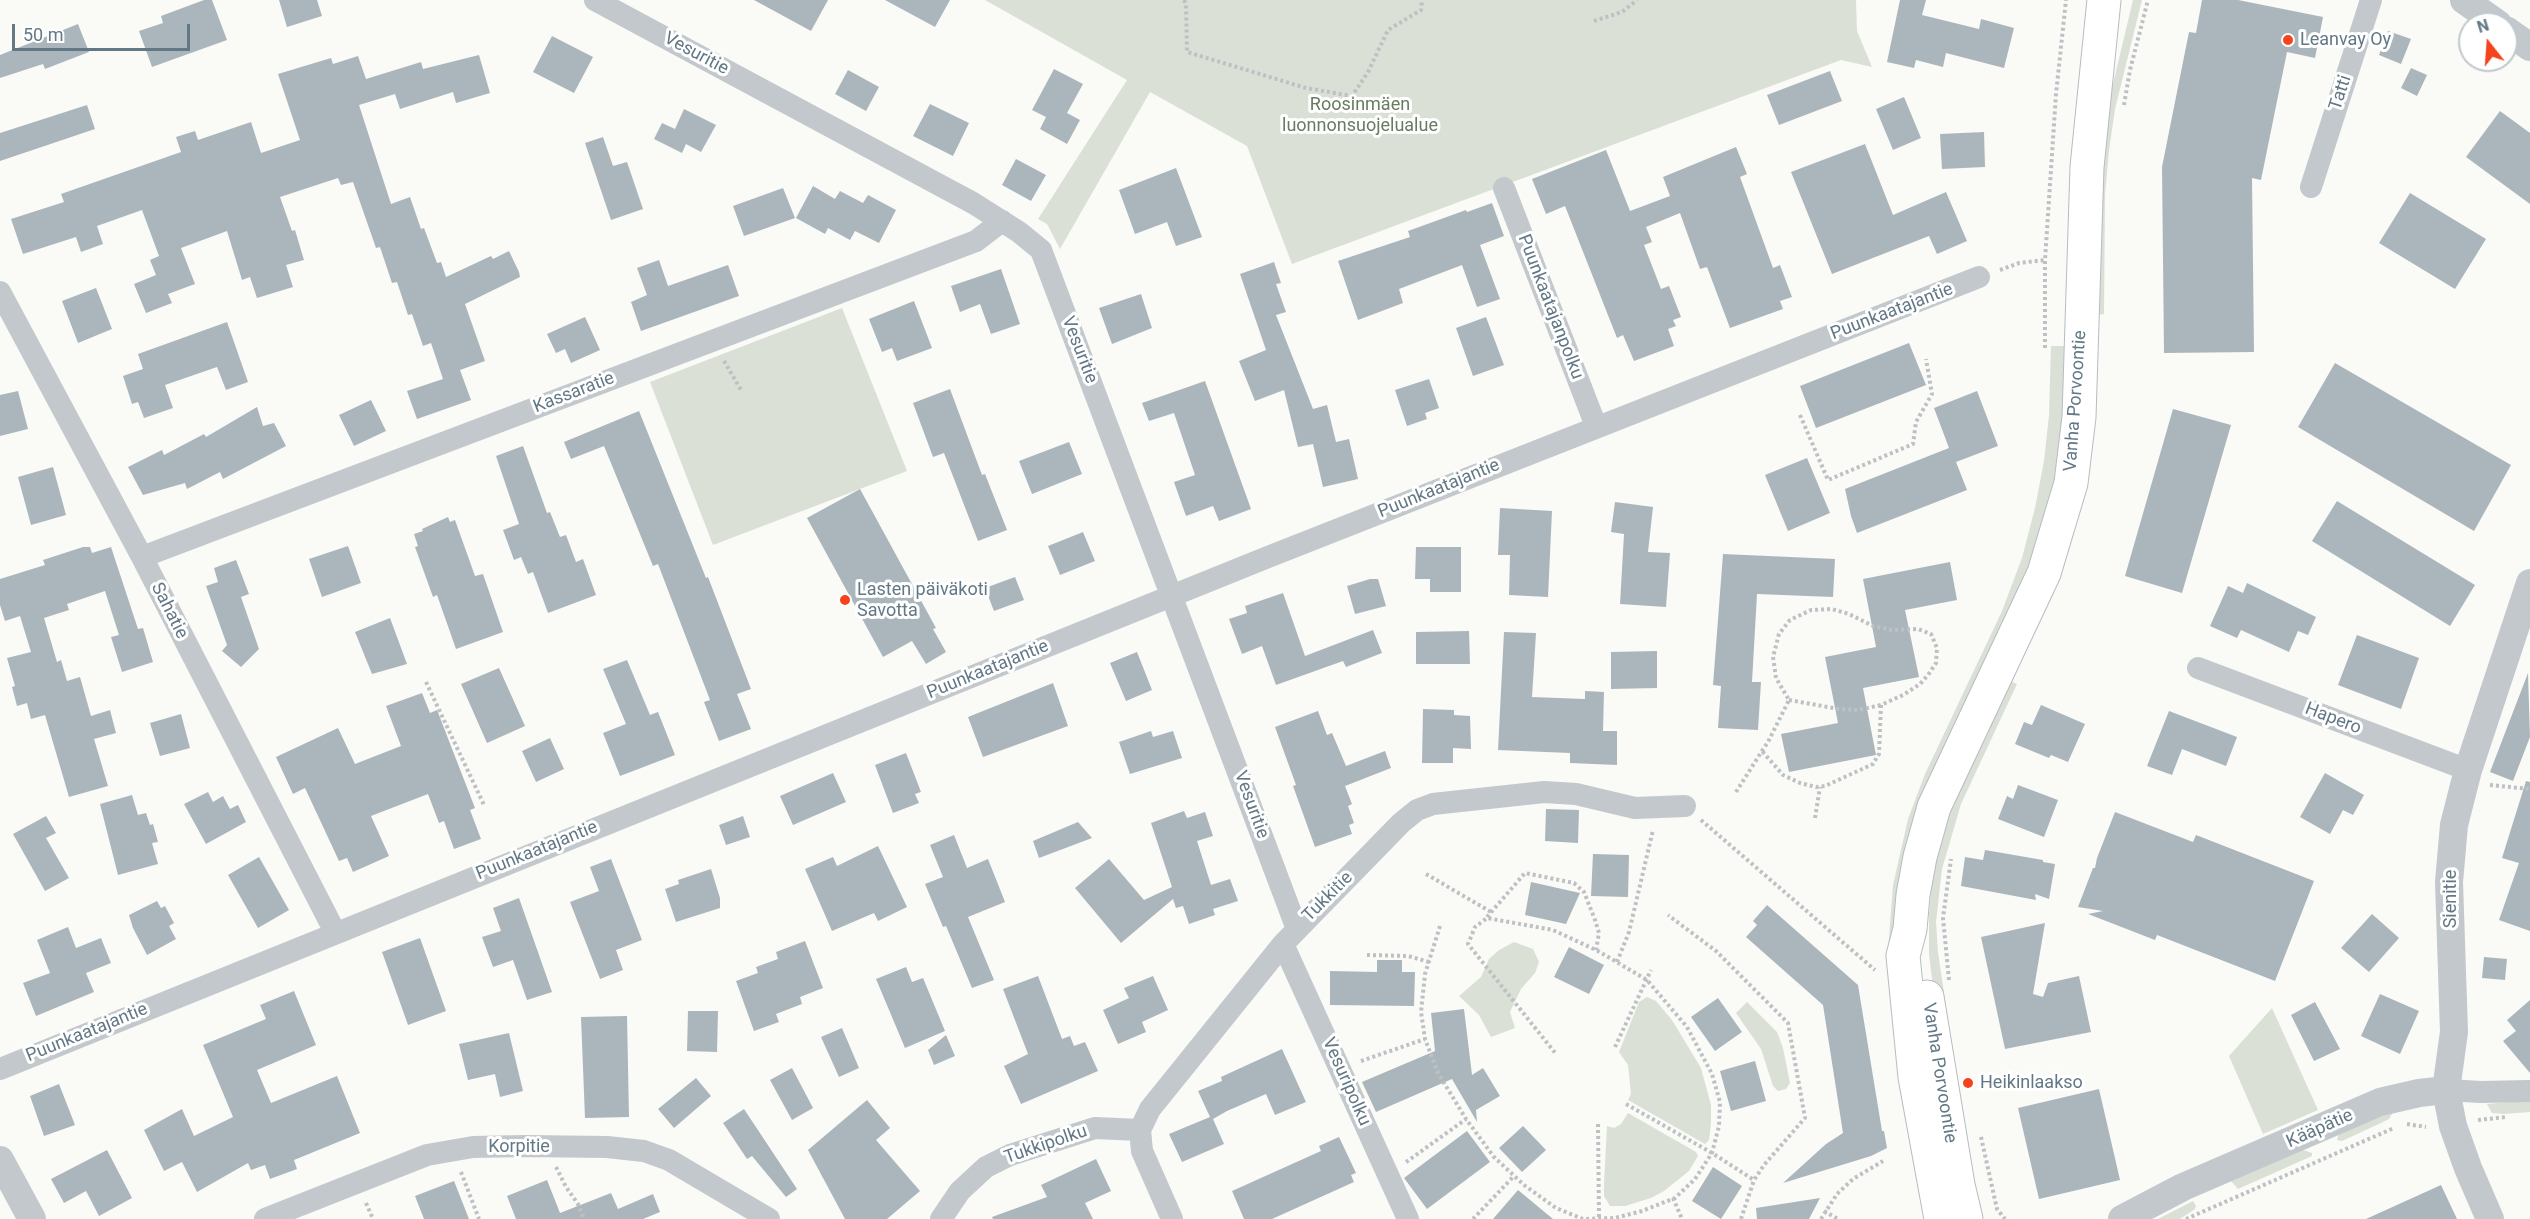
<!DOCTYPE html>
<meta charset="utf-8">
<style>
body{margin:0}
#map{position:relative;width:2530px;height:1219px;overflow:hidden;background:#fafaf7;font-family:Roboto,sans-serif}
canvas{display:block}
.north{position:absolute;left:2458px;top:12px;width:60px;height:60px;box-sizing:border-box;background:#fff;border:2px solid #c0c9ce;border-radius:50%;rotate:343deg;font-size:16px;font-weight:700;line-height:24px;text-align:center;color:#627885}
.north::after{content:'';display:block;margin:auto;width:21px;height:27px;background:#f4431d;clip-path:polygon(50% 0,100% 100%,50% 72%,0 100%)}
.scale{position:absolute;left:12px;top:24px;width:178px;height:27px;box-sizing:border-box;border:3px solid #627885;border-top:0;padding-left:8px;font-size:18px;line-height:21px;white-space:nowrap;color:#627885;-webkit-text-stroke:4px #fff;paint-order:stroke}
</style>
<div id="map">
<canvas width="2530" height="1219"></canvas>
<div class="north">N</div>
<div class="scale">50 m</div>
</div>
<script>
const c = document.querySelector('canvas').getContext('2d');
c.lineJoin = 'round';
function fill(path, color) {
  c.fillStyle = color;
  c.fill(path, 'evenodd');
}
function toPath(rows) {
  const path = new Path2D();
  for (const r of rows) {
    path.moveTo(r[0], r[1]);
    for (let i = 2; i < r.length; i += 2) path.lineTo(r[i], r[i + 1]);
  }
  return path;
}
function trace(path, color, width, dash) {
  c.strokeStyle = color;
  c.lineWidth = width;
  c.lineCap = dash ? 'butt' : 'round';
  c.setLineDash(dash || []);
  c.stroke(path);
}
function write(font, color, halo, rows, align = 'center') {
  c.font = font + ' Roboto,sans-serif';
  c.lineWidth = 6;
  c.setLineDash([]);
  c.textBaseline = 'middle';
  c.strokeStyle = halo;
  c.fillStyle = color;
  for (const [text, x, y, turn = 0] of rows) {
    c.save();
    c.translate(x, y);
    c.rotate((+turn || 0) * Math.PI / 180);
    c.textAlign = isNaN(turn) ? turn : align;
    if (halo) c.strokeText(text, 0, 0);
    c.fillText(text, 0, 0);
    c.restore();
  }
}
fill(toPath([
 [985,0,1856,0,1857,31,1872,67,1841,60,1292,264,1247,146,1150,92,1060,249,1047,224,1038,219,1127,80],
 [2133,0,2142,0,2115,109,2109,151,2105,195,2104,314,2096,315,2099,189,2111,92],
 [842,308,907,471,713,545,650,382],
 [2051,346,2064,346,2063,416,2051,501,2031,563,1916,816,1925,1207,1892,1017,1888,950,1893,885,1908,819,1925,774,2002,611,2022,558,2035,508,2044,461,2049,415],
 [2010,681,2017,684,1961,804,1942,869,1936,922,1938,952,1947,1013,1945,1016,1933,987,1929,954,1929,914,1933,874,1941,836,1952,801],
 [1514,942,1533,949,1539,962,1535,973,1521,989,1510,1012,1515,1028,1491,1037,1479,1015,1459,996,1481,977,1489,959,1499,950],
 [1647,997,1656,1001,1672,1020,1701,1068,1711,1105,1711,1124,1709,1140,1705,1144,1628,1100,1631,1094,1628,1065,1619,1052,1639,1002],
 [1747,1002,1777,1032,1783,1048,1790,1083,1786,1089,1778,1091,1773,1086,1761,1049,1736,1013],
 [2272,1008,2318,1110,2263,1134,2229,1056],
 [2530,1100,2530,1112,2504,1114,2492,1113,2487,1104],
 [2393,1112,2389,1119,2381,1123,2342,1141,2337,1140,2339,1133],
 [1628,1113,1696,1152,1698,1156,1689,1171,1664,1191,1651,1198,1625,1206,1610,1206,1604,1196,1604,1184,1607,1126,1614,1128,1621,1124],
 [2303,1150,2312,1153,2312,1156,2238,1189,2231,1181],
 [2193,1201,2196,1206,2195,1209,2180,1219,2158,1219]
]), '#dae0d6');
fill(toPath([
 [204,0,212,0,227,40,152,67,139,31,163,23,161,16],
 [279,0,317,0,322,16,287,27],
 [754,0,828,0,811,31],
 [885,0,950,0,935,27],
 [1900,0,1926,0,1922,15,1979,29,1981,19,2014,28,2004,68,1946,53,1943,67,1916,60,1914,68,1887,62],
 [2202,0,2238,0,2323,17,2315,58,2287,52,2261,180,2252,178,2254,352,2164,353,2162,167,2189,32,2196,33],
 [78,24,89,52,45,69,43,64,0,78,0,55],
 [2388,31,2411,39,2401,64,2379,55],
 [552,36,593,57,574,93,533,72],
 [479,55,490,93,456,103,453,92,400,109,395,94,359,105,391,204,410,197,421,229,424,228,437,263,441,262,446,277,491,256,493,259,509,251,519,272,520,277,465,304,485,361,460,370,471,400,417,419,407,391,443,379,431,343,423,346,412,314,408,315,397,282,392,283,380,247,376,248,353,182,341,185,338,178,280,197,292,231,295,230,304,260,286,265,293,287,257,298,250,277,242,280,227,231,181,248,195,284,168,294,172,303,146,313,134,284,156,275,150,260,159,256,142,210,97,226,103,244,81,252,76,237,23,254,11,219,64,202,61,194,181,152,176,137,195,131,198,140,251,122,261,153,300,140,278,74,331,58,333,64,358,56,366,79,421,62,423,69],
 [2411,68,2427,75,2417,96,2401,88],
 [1054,69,1083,84,1067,113,1080,120,1067,144,1040,129,1046,117,1032,110],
 [848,70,879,87,866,111,835,94],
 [1830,71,1842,101,1779,125,1767,95],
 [1904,97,1921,138,1893,150,1876,109],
 [930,104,969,123,953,156,913,136],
 [87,105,95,129,0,161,0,133],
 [684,109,716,125,701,152,686,144,682,153,654,139,662,123,675,129],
 [2500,111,2530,133,2530,204,2466,157],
 [1984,132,1985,167,1942,169,1940,134],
 [603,137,613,166,627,162,643,209,611,220,585,143],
 [1865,144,1893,215,1946,192,1967,241,1937,254,1929,236,1832,274,1791,172],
 [1736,147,1747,174,1740,177,1773,268,1780,265,1792,297,1780,301,1783,309,1730,328,1707,267,1700,269,1680,213,1646,227,1652,242,1644,245,1661,289,1669,286,1681,317,1673,320,1676,326,1668,329,1674,346,1634,361,1623,335,1617,338,1565,206,1546,214,1532,179,1606,150,1630,211,1670,196,1663,177],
 [1016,159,1046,175,1031,201,1002,185],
 [1176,168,1202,237,1176,246,1167,222,1135,234,1119,190],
 [813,186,835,199,840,191,863,203,868,195,896,210,879,243,855,231,850,240,828,228,825,234,796,218],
 [783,188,795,218,744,236,733,206],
 [2410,193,2486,239,2455,289,2379,243],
 [1492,203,1504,236,1480,245,1500,299,1477,307,1462,265,1399,289,1403,303,1358,320,1338,261,1410,237,1408,231,1466,210,1467,212],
 [659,260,668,286,728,265,739,296,641,331,631,302,647,295,637,268],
 [1274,262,1281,283,1276,284,1286,312,1276,315,1313,409,1327,405,1336,442,1349,439,1358,479,1323,487,1313,444,1298,447,1284,390,1255,401,1239,361,1266,350,1240,274],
 [1001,269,1020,324,991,334,980,304,960,312,951,286],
 [96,288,112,329,78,343,62,301],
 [1141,294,1152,328,1112,344,1099,308],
 [914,301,932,348,897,361,892,348,882,352,869,319],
 [585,317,600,350,571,363,565,349,556,353,547,334],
 [1486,317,1504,365,1473,376,1456,328],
 [227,322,248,382,226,390,217,367,165,385,173,408,144,418,138,402,132,404,123,376,143,369,138,354],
 [1909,343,1926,385,1816,428,1800,386],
 [2335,363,2511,465,2474,531,2298,427],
 [1429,379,1439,408,1425,413,1427,419,1407,426,1395,390],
 [1205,381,1251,509,1219,521,1213,506,1186,516,1174,482,1195,475,1174,413,1149,421,1142,403],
 [950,389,982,475,985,474,1007,530,978,541,944,453,933,457,913,403],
 [18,391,28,429,0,436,0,395],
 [1977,391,1998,446,1956,462,1967,490,1857,533,1851,516,1845,489,1949,448,1934,408],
 [371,400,386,431,354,446,339,415],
 [257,407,263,426,274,423,286,446,223,479,220,472,187,489,185,483,143,495,128,467,162,450,164,455,204,434,206,437],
 [2173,409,2231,425,2182,593,2125,576],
 [639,411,706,578,708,577,751,689,737,694,751,729,719,741,704,702,710,700,658,564,653,566,604,446,571,459,564,442],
 [1069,442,1082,474,1032,494,1019,461],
 [523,446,547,513,550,512,560,537,566,535,576,562,583,559,596,595,548,613,533,572,528,574,521,557,514,560,503,530,519,524,496,456],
 [1807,458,1830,513,1788,531,1765,475],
 [53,467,66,515,31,525,18,477],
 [860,489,936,628,933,629,946,652,926,664,912,641,883,657,807,518],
 [2337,501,2475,585,2450,626,2312,541],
 [1615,502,1653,507,1648,552,1670,553,1666,607,1620,604,1624,534,1611,532],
 [1500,508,1552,511,1548,597,1509,595,1510,555,1498,555],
 [448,517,450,522,455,520,475,576,483,574,503,632,456,649,437,595,433,597,415,547,418,546,414,534,423,531,422,529],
 [1083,532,1095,561,1060,575,1048,546],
 [348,546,361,583,322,597,309,559],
 [83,547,90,547,92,553,111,547,138,629,143,628,153,662,122,672,111,637,119,635,105,591,67,604,69,610,44,618,57,662,61,660,67,681,80,677,91,716,110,710,116,733,94,739,108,786,69,797,45,715,31,719,27,703,17,706,12,687,15,686,7,658,31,652,20,616,5,621,0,605,0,579,45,565,43,560],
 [1416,547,1461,547,1461,592,1430,592,1430,579,1415,579],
 [1723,554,1835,559,1833,597,1757,594,1752,682,1761,682,1758,730,1718,728,1721,686,1713,685],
 [236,560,249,594,241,597,259,649,241,667,222,651,227,645,206,586,218,582,214,568],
 [1950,562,1957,600,1905,610,1919,677,1863,688,1876,755,1789,772,1781,734,1838,723,1825,657,1876,647,1863,579],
 [1015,577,1024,600,994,611,985,588],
 [1370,579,1378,579,1386,606,1355,614,1347,586],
 [2247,583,2316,617,2308,635,2298,631,2289,652,2241,630,2237,638,2210,626,2228,586,2243,593],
 [1283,593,1305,656,1373,630,1382,653,1346,667,1343,661,1276,685,1262,646,1242,654,1229,619,1247,613,1245,606],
 [390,618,407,664,372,674,355,632],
 [1469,631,1470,664,1416,664,1416,632],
 [1504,632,1536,633,1532,697,1585,699,1585,691,1604,692,1603,731,1617,731,1617,765,1570,763,1570,753,1498,750],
 [2357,635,2419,658,2401,709,2338,685],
 [1657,651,1657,688,1611,689,1611,652],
 [1137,652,1152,690,1126,701,1110,663],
 [627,660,650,715,658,712,675,755,620,776,603,733,626,724,603,669],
 [499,668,525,726,487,743,461,684],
 [2528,673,2530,737,2513,781,2490,772],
 [1053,683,1068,726,983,757,968,717],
 [422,693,430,713,437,710,475,808,470,810,481,839,454,849,444,821,439,823,428,794,371,816,389,856,353,872,347,858,339,861,305,788,293,794,276,757,338,728,355,764,401,746,386,706],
 [2041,705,2085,724,2068,762,2051,755,2049,758,2015,744,2024,722,2032,725],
 [1423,709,1454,710,1454,715,1470,716,1471,749,1453,748,1453,763,1422,763],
 [1318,711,1327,735,1332,733,1346,766,1385,751,1391,768,1345,786,1352,804,1348,806,1354,823,1349,825,1352,834,1315,847,1293,786,1296,785,1275,727],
 [2169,711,2237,737,2226,766,2182,749,2172,775,2147,766],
 [181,714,190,748,160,756,150,723],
 [1151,731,1153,737,1173,731,1182,758,1130,774,1119,742],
 [550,738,564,769,536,782,522,751],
 [906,753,921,792,915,794,919,803,893,813,875,765],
 [833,773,846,802,793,825,780,796],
 [2325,773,2364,795,2353,815,2343,810,2330,834,2300,817],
 [2526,781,2530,782,2530,931,2499,920,2519,863,2502,858],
 [2018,785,2058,800,2044,837,1998,819,2007,796,2013,799],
 [208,792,213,802,223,796,230,809,238,805,246,822,206,844,184,804],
 [132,795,138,815,146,813,150,825,153,824,158,842,152,843,158,864,118,875,100,804],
 [1546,809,1579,810,1578,843,1545,841],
 [1184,811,1187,818,1205,812,1213,836,1197,841,1211,885,1230,879,1238,901,1213,909,1215,915,1189,924,1183,906,1176,908,1173,899,1121,943,1075,888,1109,859,1144,900,1172,887,1151,823],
 [2115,812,2193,842,2196,835,2314,881,2275,981,2157,935,2155,940,2088,914,2103,911,2078,907,2093,868,2095,868,2097,858],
 [46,816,56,833,46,838,69,878,45,891,13,834],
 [743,816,750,837,726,845,719,825],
 [1078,822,1092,838,1039,858,1033,841],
 [954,835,967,868,988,859,1005,902,968,917,994,980,972,988,946,926,943,927,925,884,943,877,930,845],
 [878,846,907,907,878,921,874,913,832,931,805,869,833,857,837,866],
 [1985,850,2043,860,2043,862,2055,864,2049,899,2035,894,2036,900,1961,886,1965,857,1983,860],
 [1593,854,1629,855,1628,897,1591,896],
 [259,857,289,910,258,928,228,875],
 [611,859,642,940,616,950,623,970,600,979,570,902,599,891,590,867],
 [711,869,720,898,720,908,676,922,665,889,679,884,678,880],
 [1531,882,1580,893,1566,924,1525,915],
 [519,898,552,992,527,1000,513,960,493,967,482,937,501,931,493,908],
 [157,901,161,908,165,906,174,923,169,926,176,939,147,955,133,928,129,915],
 [1767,905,1858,985,1882,1131,1884,1131,1887,1148,1871,1156,1783,1183,1826,1144,1843,1133,1823,1005,1746,937,1757,925,1753,921],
 [2372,914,2399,938,2369,972,2341,948],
 [2045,923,2033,994,2043,997,2048,983,2079,976,2091,1032,2005,1049,1981,937],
 [68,927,76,948,101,938,111,963,86,973,94,992,36,1016,23,983,50,973,37,940],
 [420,938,446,1011,408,1025,382,952],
 [805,941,823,988,800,997,802,1004,776,1014,779,1022,754,1031,736,981,758,973,756,967,778,959,776,952],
 [1569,947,1604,965,1589,994,1554,977],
 [2484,957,2507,959,2505,980,2482,978],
 [1377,960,1402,960,1402,972,1415,972,1414,1006,1330,1005,1330,971,1377,972],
 [906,967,912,982,923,978,945,1031,905,1048,876,979],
 [1038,976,1062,1039,1070,1036,1074,1046,1085,1042,1098,1071,1021,1104,1004,1066,1028,1054,1003,989],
 [1153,976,1168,1010,1142,1022,1146,1032,1118,1044,1103,1010,1129,998,1124,988],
 [294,991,316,1045,257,1070,271,1103,337,1076,360,1133,294,1160,297,1169,270,1179,265,1165,251,1170,248,1163,197,1192,182,1162,164,1171,144,1130,182,1109,194,1136,233,1117,203,1045,266,1019,260,1005],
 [2380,994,2419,1011,2400,1054,2361,1036],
 [1718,998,1742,1032,1715,1051,1691,1017],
 [2530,1000,2530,1073,2503,1041,2516,1031,2507,1020],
 [2315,1002,2340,1049,2314,1061,2291,1015],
 [1464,1009,1472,1075,1483,1068,1500,1096,1476,1110,1477,1122,1452,1079,1376,1112,1362,1082,1435,1051,1431,1013],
 [688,1011,718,1011,717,1052,687,1051],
 [627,1016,629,1117,585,1118,581,1017],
 [842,1028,859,1068,839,1077,821,1037],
 [509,1033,523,1091,500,1097,495,1074,468,1080,459,1044],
 [946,1035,955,1056,934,1065,928,1050],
 [1282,1049,1306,1102,1275,1115,1266,1094,1227,1111,1213,1119,1224,1144,1182,1162,1169,1134,1210,1117,1198,1091,1222,1081,1221,1077],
 [1755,1061,1766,1101,1731,1111,1720,1071],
 [792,1068,813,1108,792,1120,770,1080],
 [696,1078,711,1096,674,1128,658,1109],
 [59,1084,75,1125,44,1136,30,1096],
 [2099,1089,2120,1180,2039,1199,2018,1108],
 [867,1100,890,1128,876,1140,920,1191,887,1219,845,1219,808,1150],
 [744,1109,797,1189,786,1197,752,1156,747,1159,723,1123],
 [1523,1126,1546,1150,1522,1172,1499,1148],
 [1467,1131,1490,1162,1427,1209,1404,1178],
 [1339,1137,1356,1173,1351,1175,1354,1182,1272,1219,1244,1219,1232,1191,1321,1151,1319,1146],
 [107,1150,132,1198,99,1216,86,1191,64,1203,51,1179],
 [1096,1159,1111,1191,1085,1203,1093,1219,993,1219,992,1217,1047,1197,1041,1185],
 [1713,1167,1742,1186,1721,1219,1692,1201],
 [547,1180,560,1213,611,1193,618,1209,653,1194,660,1212,643,1219,516,1219,507,1196],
 [454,1181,469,1219,424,1219,415,1196],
 [2441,1185,2457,1219,2366,1219],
 [1518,1190,1553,1219,1493,1219],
 [1820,1198,1809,1219,1757,1219,1756,1208]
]), '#abb6bc');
const primary = toPath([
 [1927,997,1958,1185,1966,1219],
 [1941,1219,1915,1077,1903,956,1910,929,1913,895,1920,857,1934,807,2044,573,2071,483,2079,417,2087,167,2104,0]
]);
trace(primary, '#b6bcc0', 35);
trace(toPath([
 [1184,0,1186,4,1187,52,1306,88,1352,96,1368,72,1388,30,1421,10,1422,0],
 [1594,21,1622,12,1637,0],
 [2124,105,2130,70,2148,0],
 [2000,270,2019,263,2045,260],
 [2045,348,2045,260,2056,94,2066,0],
 [724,361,741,390],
 [1800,415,1828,480,1913,444,1916,422,1932,394,1926,359],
 [426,682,484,805],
 [1789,700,1839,709,1858,710,1881,705],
 [2490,785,2530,789],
 [1736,792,1762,751,1768,742,1789,700,1776,678,1773,657,1779,634,1790,620,1811,610,1832,609,1849,614,1873,626,1892,630,1918,629,1931,634,1937,648,1936,663,1928,675,1920,684,1903,695,1881,705,1879,754,1873,764,1825,786,1816,787,1800,783,1783,775,1762,751],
 [1815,818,1820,787],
 [1701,820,1875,970],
 [1426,874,1491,912],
 [1487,917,1525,873,1574,883,1584,892,1595,920,1599,933,1596,950],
 [1440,926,1425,974,1421,1012,1425,1039,1438,1073,1466,1119,1494,1157,1524,1185,1556,1208,1583,1219,1615,1218,1642,1211,1675,1198,1695,1179,1712,1153,1719,1126,1720,1102,1712,1074,1687,1027,1647,980,1598,951,1553,930,1487,918,1475,927,1468,944,1556,1054],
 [1367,955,1408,956,1429,962],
 [1617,962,1629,932,1653,830],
 [1949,980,1943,918,1951,859],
 [1615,1047,1651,970],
 [1361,1061,1425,1039],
 [1626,1104,1712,1153,1754,1180,1764,1165,1805,1118,1788,1023,1716,951,1668,915],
 [2478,1120,2506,1117],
 [1598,1124,1599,1218],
 [2407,1124,2426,1127],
 [1981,1137,1997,1209,2005,1219],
 [1406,1162,1466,1119],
 [556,1167,566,1187,578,1204,584,1219],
 [461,1172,479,1219],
 [1673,1198,1682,1219],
 [366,1203,373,1219],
 [1824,1211,1838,1219],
 [1473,1219,1514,1176],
 [1741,1219,1754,1180],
 [1821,1219,1837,1194,1853,1179,1883,1161],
 [2186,1219,2394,1128]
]), '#bdc1c4', 4, [3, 3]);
trace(toPath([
 [595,0,973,203,1019,232,1041,250,1297,929],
 [2311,187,2371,0],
 [1504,188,1596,426],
 [0,292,142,557,335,932],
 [142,557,976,241,1002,221],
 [2198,668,2468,770],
 [1283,944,1408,1219],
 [0,1069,1268,557,1979,277],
 [2446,1090,2481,1092,2530,1091],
 [265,1219,427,1155,473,1147,525,1146,607,1147,644,1151,669,1160,769,1219],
 [941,1219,960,1191,986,1167,1010,1155,1095,1128,1140,1130],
 [1172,1219,1142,1151,1140,1130,1150,1109,1283,944,1401,823,1417,810,1433,804,1544,792,1576,794,1635,808,1685,806]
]), '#c2c8cc', 22);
trace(toPath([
 [2464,0,2498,24],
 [2506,30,2530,47],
 [0,1160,32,1219],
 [2122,1219,2183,1187,2380,1102,2419,1093,2446,1090],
 [2490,1219,2468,1168,2453,1126,2446,1090,2454,1032,2449,882,2454,825,2468,770,2530,583]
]), '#c2c8cc', 28);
trace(primary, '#fff', 33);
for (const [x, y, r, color] of [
 [2288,40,6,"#f4431d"],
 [845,600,6,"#f4431d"],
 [1968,1083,6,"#f4431d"]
]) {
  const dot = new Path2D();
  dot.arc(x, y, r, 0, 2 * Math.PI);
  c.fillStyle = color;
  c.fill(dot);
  trace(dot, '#fff', 2);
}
write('18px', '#627885', '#fff', [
 ["Leanvay Oy",2300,40],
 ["Lasten päiväkoti",857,590],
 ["Savotta",857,611],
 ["Heikinlaakso",1980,1083]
], 'left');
write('18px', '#627885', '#fff', [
 ["Vesuritie",696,54,28],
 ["Tatti",2341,93,-72],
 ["Puunkaatajanpolku",1550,307,69],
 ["Puunkaatajantie",1892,312,-21],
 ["Vesuritie",1079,350,69],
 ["Kassaratie",574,393,-21],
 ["Vanha Porvoontie",2076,401,-86],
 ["Puunkaatajantie",1439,489,-22],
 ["Sahatie",169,611,63],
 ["Puunkaatajantie",988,670,-22],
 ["Hapero",2333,719,21],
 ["Vesuritie",1251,805,70],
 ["Puunkaatajantie",537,851,-22],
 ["Tukkitie",1328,897,-45],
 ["Sienitie",2451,899,-90],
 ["Puunkaatajantie",87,1033,-22],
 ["Vanha Porvoontie",1939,1073,81],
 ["Vesuripolku",1346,1082,66],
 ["Kääpätie",2320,1129,-24],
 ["Tukkipolku",1046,1145,-19],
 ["Korpitie",519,1147]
]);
write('18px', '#687c61', '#fff', [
 ["Roosinmäen",1360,105],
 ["luonnonsuojelualue",1360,126]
]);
</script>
